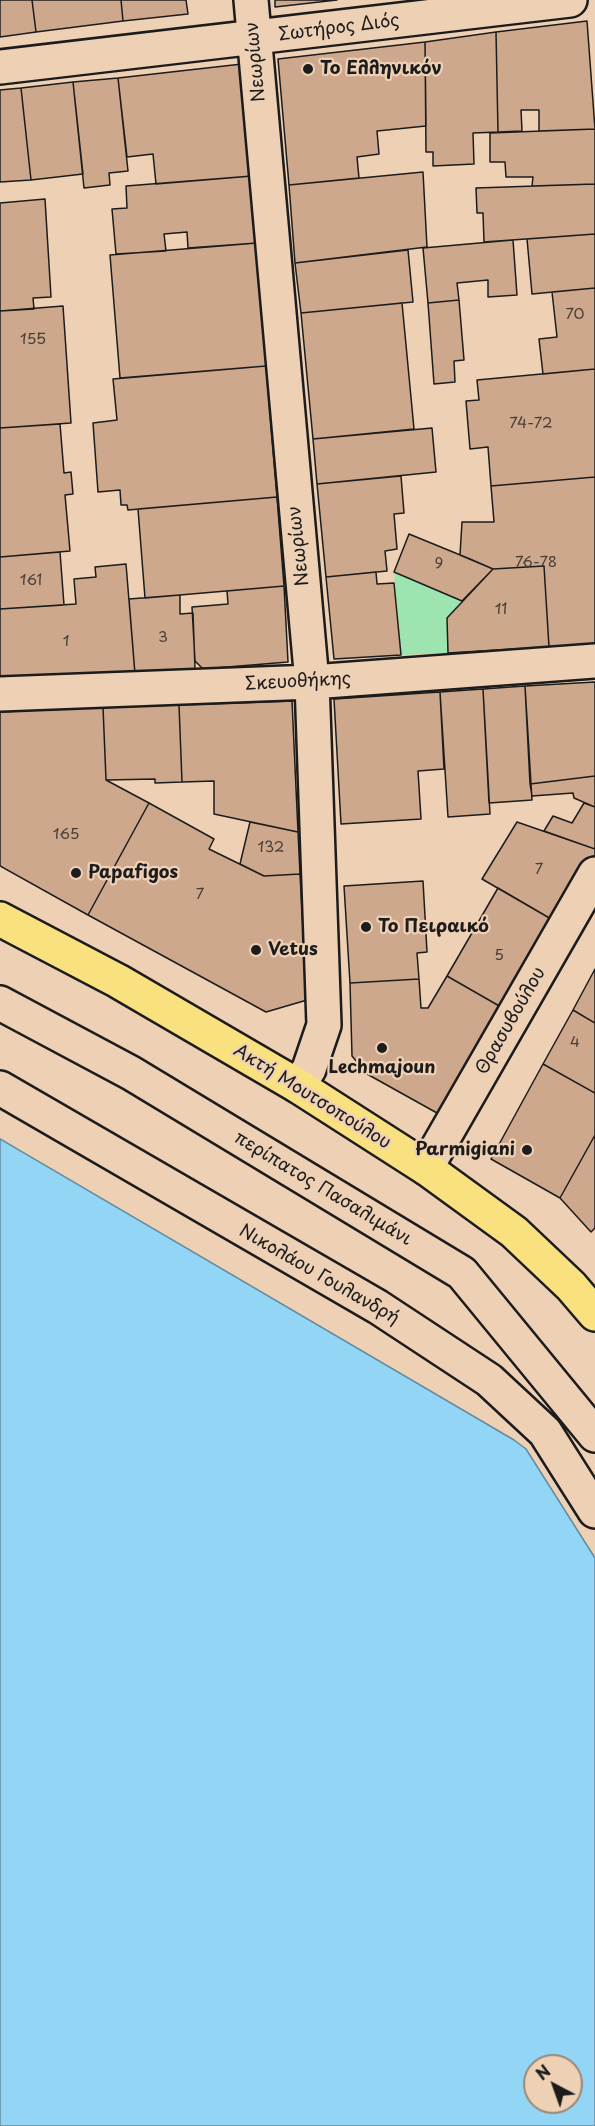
<!DOCTYPE html>
<meta charset="utf-8">
<style>
body{margin:0}
#map{position:relative;width:595px;height:2126px;overflow:hidden;background:#eed0b5;font-family:"Playpen Sans",sans-serif}
canvas{display:block}
.north{position:absolute;left:523px;top:2054px;width:60px;height:60px;box-sizing:border-box;background:#eed0b5;border:2px solid #9a8878;border-radius:50%;rotate:319deg;font-size:16px;font-weight:700;line-height:24px;text-align:center;color:#1c1c1c}
.north::after{content:'';display:block;margin:auto;width:21px;height:27px;background:#1c1c1c;clip-path:polygon(50% 0,100% 100%,50% 72%,0 100%)}
</style>
<div id="map">
<canvas width="595" height="2126"></canvas>
<div class="north">N</div>
</div>
<script>
const c = document.querySelector('canvas').getContext('2d');
c.lineJoin = 'round';
function fill(path, color) {
  c.fillStyle = color;
  c.fill(path, 'evenodd');
}
function toPath(rows) {
  const path = new Path2D();
  for (const r of rows) {
    path.moveTo(r[0], r[1]);
    for (let i = 2; i < r.length; i += 2) path.lineTo(r[i], r[i + 1]);
  }
  return path;
}
function trace(path, color, width, dash) {
  c.strokeStyle = color;
  c.lineWidth = width;
  c.lineCap = dash ? 'butt' : 'round';
  c.setLineDash(dash || []);
  c.stroke(path);
}
function write(font, color, halo, rows, align = 'center') {
  c.font = font + ' "Playpen Sans",sans-serif';
  c.lineWidth = 4.5;
  c.setLineDash([]);
  c.textBaseline = 'middle';
  c.strokeStyle = halo;
  c.fillStyle = color;
  for (const [text, x, y, turn = 0] of rows) {
    c.save();
    c.translate(x, y);
    c.rotate((+turn || 0) * Math.PI / 180);
    c.textAlign = isNaN(turn) ? turn : align;
    if (halo) c.strokeText(text, 0, 0);
    c.fillText(text, 0, 0);
    c.restore();
  }
}
fill(toPath([
 [394,572,462,601,447,618,448,653,401,655]
]), '#9ee4b1');
const water = toPath([
 [0,1139,514,1440,526,1449,595,1558,595,2126,0,2126,0,1139],
 [535,2066,571,2066,571,2102,535,2102,535,2066]
]);
fill(water, '#93d5f5');
trace(water, '#638b9e', 1.5);
const building = toPath([
 [0,0,32,0,36,32,0,37,0,0],
 [32,0,121,0,123,21,36,32,32,0],
 [121,0,186,0,188,14,123,21,121,0],
 [275,0,337,0,275,7,275,0],
 [587,21,595,129,539,131,539,110,521,110,522,131,498,132,496,32,587,21],
 [496,32,498,132,473,133,474,164,433,166,433,152,426,152,425,42,496,32],
 [425,42,426,126,377,131,379,154,357,157,359,178,289,185,278,59,425,42],
 [242,64,252,176,156,184,153,154,127,157,118,78,242,64],
 [118,78,128,171,109,173,110,185,84,188,73,82,118,78],
 [73,82,83,174,31,180,21,88,73,82],
 [21,88,31,180,0,182,0,90,21,88],
 [595,129,595,184,532,186,533,177,506,177,505,162,490,162,490,133,595,129],
 [423,172,427,247,295,263,289,185,423,172],
 [252,176,257,243,188,248,187,232,164,234,166,251,116,254,112,209,127,208,126,186,252,176],
 [595,184,595,234,484,242,483,213,477,213,476,188,595,184],
 [45,199,51,297,33,298,34,309,0,311,0,203,45,199],
 [595,234,595,288,532,294,527,239,595,234],
 [513,240,517,295,488,297,488,280,457,283,459,300,428,303,423,248,513,240],
 [257,243,266,366,120,378,110,255,257,243],
 [408,250,413,302,301,313,295,263,408,250],
 [595,288,595,369,543,374,539,339,557,337,552,292,595,288],
 [459,300,464,360,454,361,455,382,434,384,428,303,459,300],
 [402,303,414,429,313,439,301,313,402,303],
 [63,306,71,423,0,428,0,311,63,306],
 [266,366,277,497,128,510,127,505,121,505,120,490,98,492,93,423,117,420,113,379,266,366],
 [595,369,595,477,491,486,488,447,470,449,466,401,479,400,477,380,595,369],
 [60,424,64,473,71,472,73,494,65,495,70,551,0,557,0,428,60,424],
 [432,428,436,472,317,484,313,439,432,428],
 [401,476,404,513,394,514,397,549,385,551,387,571,326,577,317,484,401,476],
 [595,477,595,645,549,647,544,566,493,569,460,555,462,522,494,522,491,486,595,477],
 [277,497,284,586,145,598,138,509,277,497],
 [409,534,470,559,493,569,462,601,394,572,409,534],
 [60,552,64,605,0,609,0,557,60,552],
 [126,564,135,674,0,685,0,609,76,604,74,579,96,577,95,567,126,564],
 [544,566,549,647,448,653,447,618,493,569,544,566],
 [376,572,377,584,394,583,401,655,334,659,326,577,376,572],
 [284,586,288,662,203,669,195,661,192,607,228,604,227,591,284,586],
 [180,595,180,614,193,613,195,669,135,674,129,599,180,595],
 [595,682,595,776,530,784,525,686,595,682],
 [525,686,532,800,489,803,483,689,525,686],
 [483,689,490,814,448,817,440,692,483,689],
 [440,692,444,769,418,771,421,819,341,824,334,699,440,692],
 [292,701,298,832,214,814,214,781,182,782,179,705,292,701],
 [179,705,182,782,155,783,155,779,106,780,103,707,179,705],
 [103,707,106,780,149,803,88,915,0,866,0,712,103,707],
 [595,776,595,807,574,798,573,793,532,796,530,784,595,776],
 [149,803,214,839,209,849,264,876,300,874,307,1000,266,1012,88,915,149,803],
 [584,803,595,807,595,849,544,831,553,816,572,823,584,803],
 [250,822,298,832,300,874,264,876,240,864,250,822],
 [517,822,595,849,595,860,558,923,482,879,517,822],
 [423,881,427,952,417,953,419,979,350,983,344,886,423,881],
 [498,888,558,923,508,1011,447,976,498,888],
 [595,969,595,1023,573,1010,595,969],
 [447,976,508,1011,446,1118,367,1074,352,1056,350,983,419,979,421,1008,428,1008,447,976],
 [573,1010,595,1023,595,1093,543,1064,573,1010],
 [543,1064,595,1093,595,1135,560,1198,491,1159,543,1064],
 [595,1135,595,1228,591,1232,560,1198,595,1135]
]);
fill(building, '#cea88c');
trace(building, '#1c1c1c', 1.5);
const minor = toPath([
 [251,0,312,682,324,1025,309,1069,298,1086],
 [0,67,570,0],
 [0,694,312,682,595,661],
 [0,1003,131,1073,462,1273,595,1435],
 [0,1088,378,1307,489,1380,545,1432,595,1511],
 [426,1168,595,874]
]);
const major = toPath([
 [0,919,118,981,298,1086,426,1168,514,1232,571,1286,595,1314]
]);
trace(minor, '#1c1c1c', 38);
trace(major, '#1c1c1c', 38);
trace(minor, '#eed0b5', 33);
trace(major, '#fae180', 33);
for (const [x, y, r, color] of [
 [308,69,6,"#1c1c1c"],
 [76,873,6,"#1c1c1c"],
 [366,927,6,"#1c1c1c"],
 [256,950,6,"#1c1c1c"],
 [382,1048,6,"#1c1c1c"],
 [527,1150,6,"#1c1c1c"]
]) {
  const dot = new Path2D();
  dot.arc(x, y, r, 0, 2 * Math.PI);
  c.fillStyle = color;
  c.fill(dot);
  trace(dot, '#eed0b5', 2);
}
write('15px', '#483f38', null, [
 ["70",575,315],
 ["155",33,340],
 ["74-72",531,424],
 ["76-78",536,563],
 ["9",439,564],
 ["161",31,581],
 ["11",501,610],
 ["3",163,638],
 ["1",66,642],
 ["165",66,835],
 ["132",271,848],
 ["7",539,870],
 ["7",200,895],
 ["5",499,956],
 ["4",575,1043]
]);
write('18px', '#1c1c1c', '#eed0b5', [
 ["Σωτήρος Διός",339,28,-7],
 ["Νεωρίων",256,62,-95],
 ["Νεωρίων",299,546,-96],
 ["Σκευοθήκης",298,682,-3],
 ["Θρασυβούλου",511,1021,-60],
 ["Ακτή Μουτσοπούλου",312,1097,32],
 ["περίπατος Πασαλιμάνι",323,1189,31],
 ["Νικολάου Γουλανδρή",319,1275,30]
]);
write('bold 18px', '#1c1c1c', '#eed0b5', [
 ["Το Ελληνικόν",320,69],
 ["Papafigos",88,873],
 ["Το Πειραικό",378,927],
 ["Vetus",268,950],
 ["Lechmajoun",382,1068,"center"],
 ["Parmigiani",515,1150,"right"]
], 'left');
</script>
